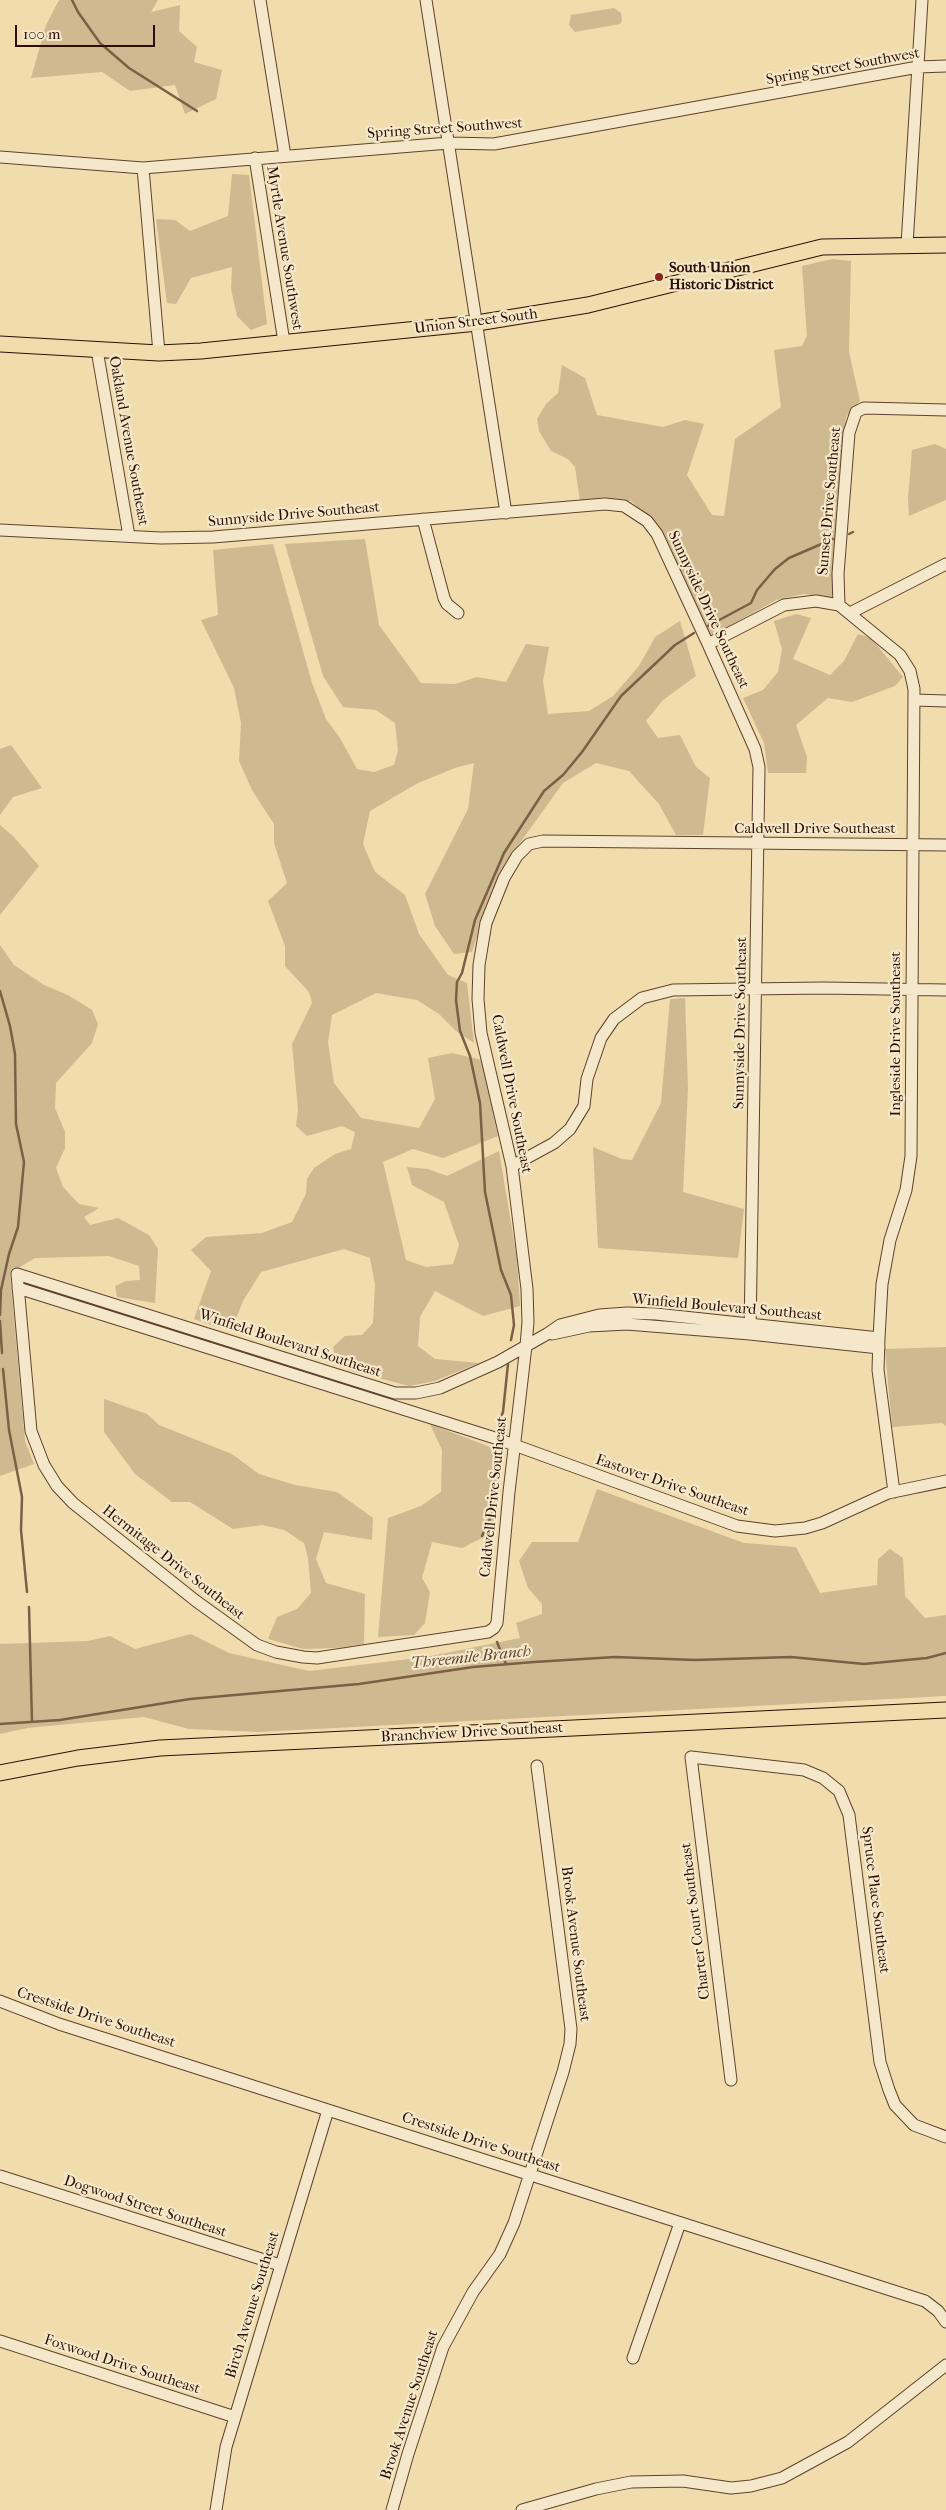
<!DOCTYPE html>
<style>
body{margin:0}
#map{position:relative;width:946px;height:2510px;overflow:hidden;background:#f0dcad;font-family:"IM FELL French Canon",serif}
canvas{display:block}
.scale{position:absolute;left:15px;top:25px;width:140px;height:22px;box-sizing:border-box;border:2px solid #2f0f01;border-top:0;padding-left:6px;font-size:15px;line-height:18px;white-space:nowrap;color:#2f0f01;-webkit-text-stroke:4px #f5e8ca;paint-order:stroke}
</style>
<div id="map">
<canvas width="946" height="2510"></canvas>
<div class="scale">100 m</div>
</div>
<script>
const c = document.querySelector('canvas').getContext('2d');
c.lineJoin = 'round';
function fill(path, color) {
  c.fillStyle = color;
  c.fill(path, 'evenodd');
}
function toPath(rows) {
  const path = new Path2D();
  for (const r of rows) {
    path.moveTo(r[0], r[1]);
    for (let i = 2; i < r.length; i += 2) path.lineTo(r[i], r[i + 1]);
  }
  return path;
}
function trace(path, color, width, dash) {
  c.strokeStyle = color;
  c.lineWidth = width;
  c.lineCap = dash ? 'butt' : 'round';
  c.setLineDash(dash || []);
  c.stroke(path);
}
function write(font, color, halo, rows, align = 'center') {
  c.font = font + ' "IM FELL French Canon",serif';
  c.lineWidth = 4.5;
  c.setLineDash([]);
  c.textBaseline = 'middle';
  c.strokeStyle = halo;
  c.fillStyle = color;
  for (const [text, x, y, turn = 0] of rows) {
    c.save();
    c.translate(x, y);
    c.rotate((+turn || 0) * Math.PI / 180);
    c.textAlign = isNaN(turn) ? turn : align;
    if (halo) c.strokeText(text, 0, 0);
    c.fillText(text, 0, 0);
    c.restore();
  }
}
fill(toPath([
 [59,0,158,0,151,12,180,5,179,31,197,47,194,62,222,70,216,99,185,114,175,85,130,91,102,72,31,78,46,25],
 [614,8,621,13,622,21,620,24,575,32,569,25,571,15],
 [232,174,249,175,267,324,251,330,237,316,231,289,232,267,191,278,176,304,167,303,156,219,175,220,190,231,228,216],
 [832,259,851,261,849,352,860,401,846,417,832,598,804,594,776,600,710,637,657,526,631,501,614,499,580,501,575,467,568,459,551,451,539,431,537,419,546,404,558,393,562,365,585,378,597,415,663,427,685,420,704,424,687,475,712,515,724,516,735,439,781,407,774,350,802,346,807,336,802,266],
 [935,444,946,449,946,500,909,516,908,498,912,450],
 [365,539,379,625,421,683,455,684,477,677,506,682,526,644,549,647,543,681,548,714,589,711,613,696,639,666,655,637,680,621,696,676,663,700,646,721,658,738,680,735,696,767,710,778,703,835,676,835,659,804,629,771,596,763,563,783,507,861,483,917,472,952,454,954,435,926,425,894,468,809,474,763,455,768,418,783,370,811,363,844,375,872,405,895,419,934,448,975,467,983,474,1043,456,1031,439,1014,417,1000,376,993,332,1015,328,1042,334,1083,361,1118,419,1128,435,1099,428,1058,452,1053,482,1060,498,1136,443,1158,413,1149,383,1162,406,1260,426,1267,453,1264,459,1245,444,1202,412,1185,407,1167,428,1169,447,1176,499,1151,517,1259,520,1306,483,1316,435,1291,420,1317,418,1346,435,1359,479,1363,435,1381,409,1386,349,1370,336,1360,333,1347,345,1336,362,1335,373,1323,375,1285,370,1258,344,1249,261,1272,243,1301,234,1324,214,1326,194,1319,211,1271,191,1250,206,1237,262,1233,292,1222,306,1194,307,1179,314,1168,335,1154,351,1149,355,1132,342,1126,307,1136,296,1126,298,1110,292,1044,312,1003,309,992,285,966,285,946,268,901,287,883,274,843,274,824,252,790,239,761,241,723,234,688,201,620,218,615,213,550,273,544,312,683,326,719,340,738,357,769,374,772,394,765,398,750,395,723,376,710,343,707,323,676,285,544],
 [796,614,811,618,793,659,830,675,844,661,858,634,871,638,903,677,895,686,852,702,828,698,796,725,807,757,806,773,768,773,764,743,743,698,763,690,778,672,782,649,774,621],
 [11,745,42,788,13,797,0,815,0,749],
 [0,825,14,837,39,866,0,915],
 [0,945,14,965,44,985,68,995,92,1010,98,1024,92,1043,56,1083,55,1108,65,1132,65,1148,56,1168,63,1187,79,1204,99,1208,84,1217,90,1225,118,1218,149,1235,158,1249,155,1303,117,1297,115,1286,126,1281,140,1280,139,1266,109,1256,35,1258,10,1273,25,1441,34,1464,0,1476],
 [685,998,688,1088,683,1192,744,1209,738,1258,598,1248,593,1147,622,1159,632,1160,661,1103,670,999],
 [946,1347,946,1426,942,1423,892,1427,885,1349],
 [104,1399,147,1414,159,1425,232,1454,259,1474,295,1485,337,1492,373,1518,372,1540,324,1532,316,1559,326,1583,365,1594,364,1644,336,1648,303,1649,268,1639,277,1617,297,1609,311,1593,308,1558,304,1543,284,1530,262,1525,233,1529,190,1502,172,1502,135,1474,104,1432],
 [430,1424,503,1452,494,1532,462,1548,432,1542,422,1578,430,1592,425,1623,414,1635,378,1637,388,1518,421,1506,441,1492,442,1450],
 [597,1489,744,1543,796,1547,820,1593,877,1585,878,1559,890,1549,903,1558,905,1596,925,1618,946,1615,946,1696,259,1732,189,1729,144,1717,27,1728,0,1734,0,1644,88,1641,110,1636,135,1649,191,1634,229,1653,309,1671,426,1657,520,1638,516,1623,542,1614,542,1604,528,1588,519,1561,532,1542,578,1542]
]), '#cfb990');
trace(toPath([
 [72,0,78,12,100,43,129,68,197,111],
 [849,534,853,532],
 [708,626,751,603,757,590,775,569,789,558,833,539],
 [0,991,10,1026,15,1054,16,1124,24,1162,18,1227,9,1254,1,1290,0,1315],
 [0,1321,2,1353],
 [511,1340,514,1325,511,1295,501,1270,485,1192,480,1103,470,1056,460,1031,456,1000,457,982,462,973,475,920,504,853,544,791,563,775,582,752,621,696,675,645,694,633],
 [3,1369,9,1430,22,1497,21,1530,27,1592],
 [498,1425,503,1412,508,1364],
 [482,1536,495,1508,495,1475,497,1450],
 [29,1607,32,1722],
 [497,1642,506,1664],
 [0,1724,60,1720,190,1699,359,1684,473,1667,534,1662,615,1657,695,1660,791,1657,864,1664,927,1658,946,1653]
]), '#7b6045', 2.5);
const minor = toPath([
 [260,0,285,156],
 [426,0,506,513],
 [0,157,143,168,449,143,494,144,918,67,946,66],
 [255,158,284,342],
 [143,168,159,353],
 [907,245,922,0],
 [97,350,129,536],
 [423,519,444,598,447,604,458,613],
 [0,530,161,538,213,537,605,504,624,506,647,521,657,534,708,644,755,749,759,767,750,1334],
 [850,613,946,564],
 [708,644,784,605,816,601,839,605],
 [914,700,946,701],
 [512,1166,554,1143,570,1129,584,1106,587,1079,601,1038,614,1019,642,998,673,990,823,988,946,990],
 [18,1288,495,1438,737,1526,775,1531,805,1528,822,1523,888,1493,946,1481],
 [552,1334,589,1326,627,1324,750,1334,879,1348],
 [879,1338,656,1314,627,1313,599,1315,560,1325,547,1334,498,1362,440,1388,416,1393,395,1393,17,1274,31,1431,44,1465,57,1486,73,1503,196,1601,257,1645,276,1652,303,1657,317,1658,488,1632,494,1628,497,1623,509,1492,526,1346,528,1322,527,1289,512,1166,481,1033,478,999,479,965,486,923,504,878,517,856,529,844,543,841,946,845],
 [894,1492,878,1370,879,1338,882,1284,890,1240,906,1190,911,1156,914,689,910,671,900,655,839,605,838,574,849,433,856,412,864,408,946,410],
 [0,2001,59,2024,925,2301,938,2311,946,2322],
 [731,2080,691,1757,804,1770,823,1778,839,1791,849,1815,880,2062,889,2090,895,2105,914,2125,946,2137],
 [0,2176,280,2265],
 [0,2341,235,2417],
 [633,2358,680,2223],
 [216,2510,226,2447,328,2110],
 [392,2510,408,2454,443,2347,473,2292,500,2254,514,2223,563,2072,570,2044,571,2029,537,1766],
 [522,2510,596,2489,631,2482,683,2481,731,2488,751,2486,782,2478,848,2442,946,2365]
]);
const major = toPath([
 [0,344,159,353,201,351,477,323,588,305,822,247,946,245],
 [0,1773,78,1758,160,1748,946,1710]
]);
trace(minor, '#5f422c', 13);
trace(major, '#2f0f01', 17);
trace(minor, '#f5e8ca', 11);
trace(major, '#f0dcad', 15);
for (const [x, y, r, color] of [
 [659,277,5,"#8f2418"]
]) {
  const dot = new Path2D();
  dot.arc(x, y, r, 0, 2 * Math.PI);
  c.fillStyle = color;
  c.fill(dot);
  trace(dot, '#f5e8ca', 2);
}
write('15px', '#2f0f01', '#f5e8ca', [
 ["Spring Street Southwest",843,67,-10],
 ["Spring Street Southwest",445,129,-4],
 ["Myrtle Avenue Southwest",284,248,81],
 ["Union Street South",476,322,-7],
 ["Oakland Avenue Southeast",128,441,80],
 ["Sunset Drive Southeast",830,501,-85],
 ["Sunnyside Drive Southeast",294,515,-5],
 ["Sunnyside Drive Southeast",708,610,65],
 ["Caldwell Drive Southeast",815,829],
 ["Sunnyside Drive Southeast",741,1023,-89],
 ["Ingleside Drive Southeast",896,1034,-90],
 ["Caldwell Drive Southeast",511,1094,79],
 ["Winfield Boulevard Southeast",727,1308,5],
 ["Winfield Boulevard Southeast",290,1344,18],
 ["Eastover Drive Southeast",672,1486,19],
 ["Caldwell Drive Southeast",494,1497,-84],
 ["Hermitage Drive Southeast",173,1563,38],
 ["Branchview Drive Southeast",472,1733,-3],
 ["Spruce Place Southeast",875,1900,83],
 ["Charter Court Southeast",696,1921,-97],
 ["Brook Avenue Southeast",575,1944,83],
 ["Crestside Drive Southeast",96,2018,18],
 ["Crestside Drive Southeast",481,2143,18],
 ["Dogwood Street Southeast",145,2207,18],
 ["Birch Avenue Southeast",253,2305,-73],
 ["Foxwood Drive Southeast",122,2365,18],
 ["Brook Avenue Southeast",410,2405,-72]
]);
write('bold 15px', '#2f0f01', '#f5e8ca', [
 ["South Union",669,268],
 ["Historic District",669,285]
], 'left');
write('italic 16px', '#62452f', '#f5e8ca', [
 ["Threemile Branch",471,1658,-6]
]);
</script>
